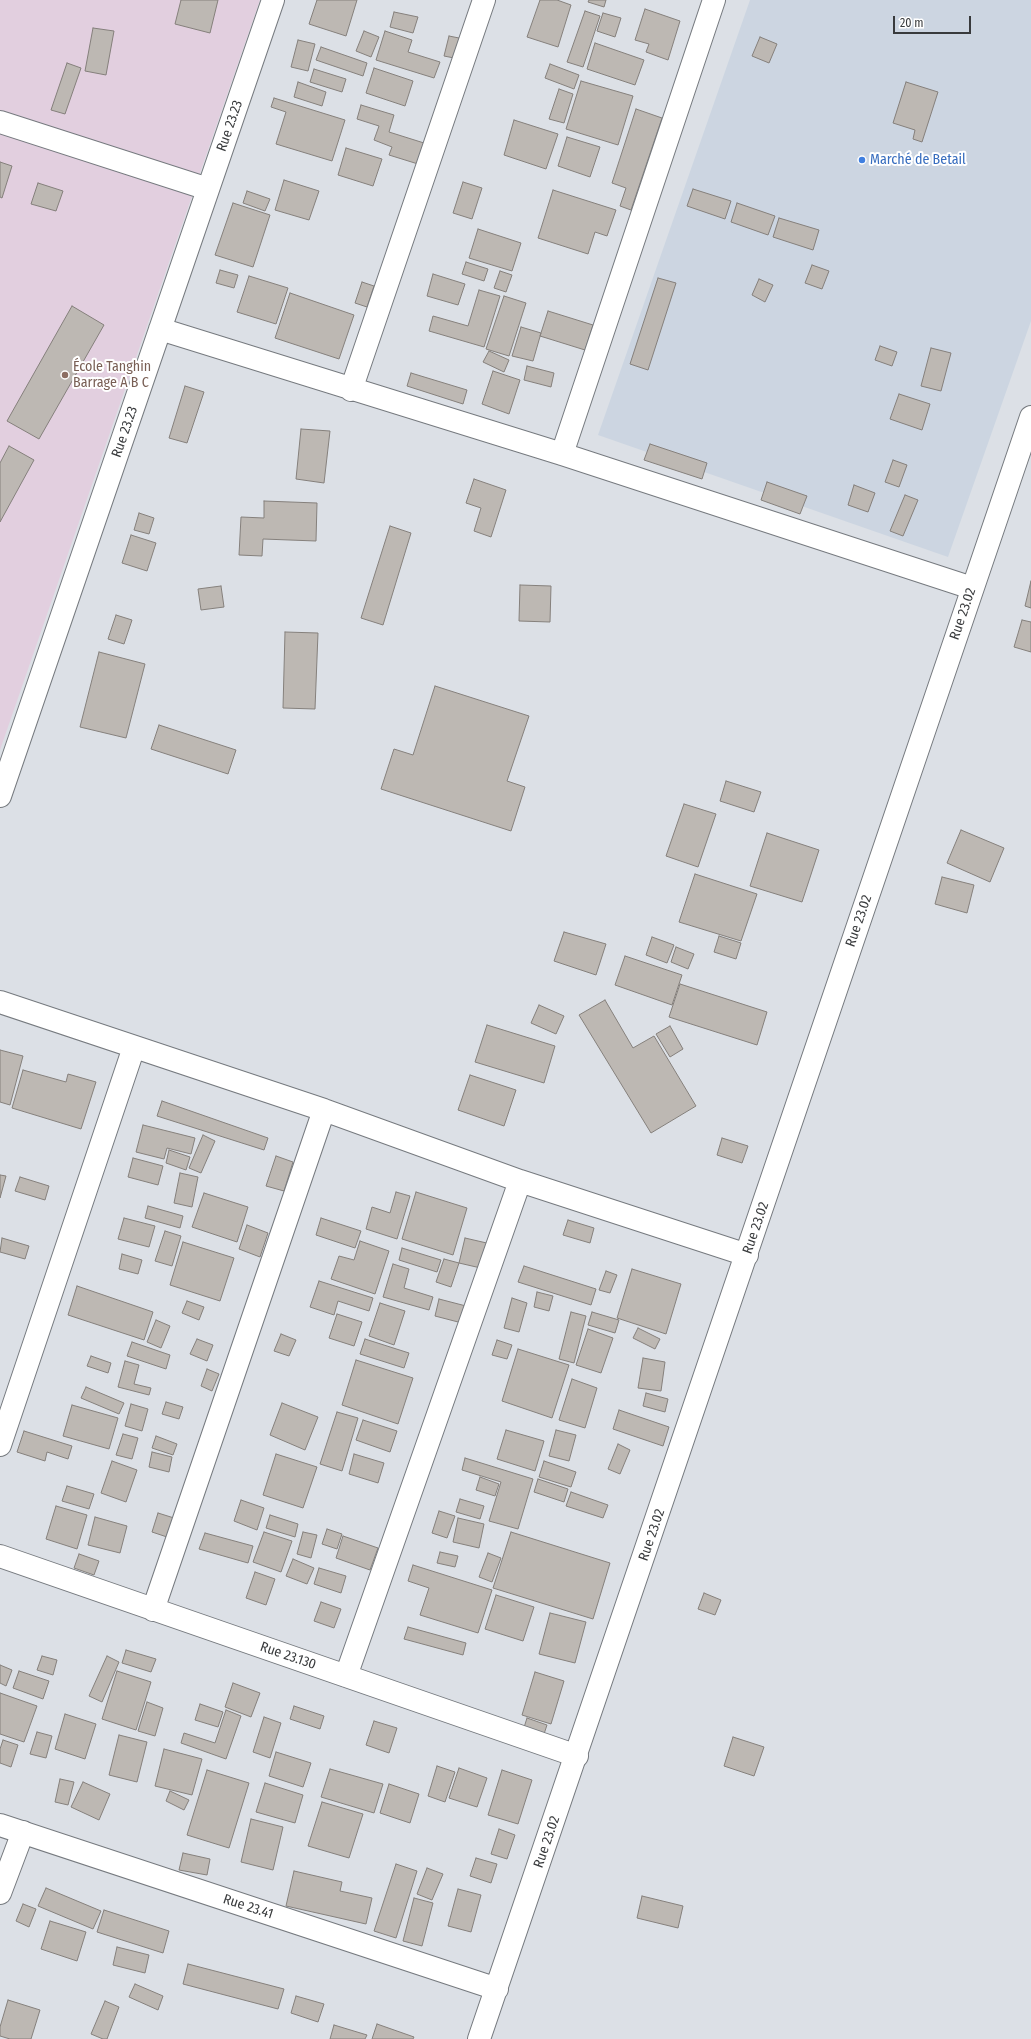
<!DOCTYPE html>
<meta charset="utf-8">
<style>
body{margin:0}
#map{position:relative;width:1031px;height:2039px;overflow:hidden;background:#dce0e6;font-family:"Fira Sans Condensed",sans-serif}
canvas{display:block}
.scale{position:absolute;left:893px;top:16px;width:78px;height:18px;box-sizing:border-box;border:2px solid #383a3c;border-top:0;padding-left:5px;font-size:12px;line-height:14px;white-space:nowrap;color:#383a3c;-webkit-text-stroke:3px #fff;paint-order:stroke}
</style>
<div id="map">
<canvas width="1031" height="2039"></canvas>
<div class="scale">20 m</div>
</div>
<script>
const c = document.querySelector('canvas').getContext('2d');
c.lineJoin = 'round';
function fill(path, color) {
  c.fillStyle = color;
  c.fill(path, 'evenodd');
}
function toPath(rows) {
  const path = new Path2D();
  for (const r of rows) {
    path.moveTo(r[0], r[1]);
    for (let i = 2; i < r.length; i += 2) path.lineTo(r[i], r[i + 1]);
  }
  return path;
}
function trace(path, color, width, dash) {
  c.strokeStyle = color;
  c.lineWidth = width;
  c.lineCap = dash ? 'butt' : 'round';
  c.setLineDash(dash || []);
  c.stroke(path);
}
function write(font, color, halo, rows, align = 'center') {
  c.font = font + ' "Fira Sans Condensed",sans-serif';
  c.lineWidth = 4;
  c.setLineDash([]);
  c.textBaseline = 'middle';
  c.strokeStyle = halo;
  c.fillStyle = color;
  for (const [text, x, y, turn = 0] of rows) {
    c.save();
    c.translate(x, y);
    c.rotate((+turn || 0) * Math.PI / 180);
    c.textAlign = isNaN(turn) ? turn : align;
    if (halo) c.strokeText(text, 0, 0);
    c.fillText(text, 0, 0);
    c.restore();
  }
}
fill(toPath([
 [750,0,1031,0,1031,321,948,557,598,435]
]), '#ccd5e1');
fill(toPath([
 [0,0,260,0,0,750]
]), '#e2cfdf');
const building = toPath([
 [181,0,218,0,210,33,175,24,181,0],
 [317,0,357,0,346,36,309,24,317,0],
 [540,0,557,0,571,5,558,47,527,37,540,0],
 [589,0,606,0,604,7,588,2,589,0],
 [645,9,680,21,668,60,646,52,649,44,635,40,645,9],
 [585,11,600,16,583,67,567,62,585,11],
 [394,12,418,17,413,33,390,27,394,12],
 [603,13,621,18,615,37,597,31,603,13],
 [93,28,114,31,106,75,85,71,93,28],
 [364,31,379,37,371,57,356,51,364,31],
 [385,31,412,40,408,52,440,62,434,78,376,60,385,31],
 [449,36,464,39,459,59,444,56,449,36],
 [760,37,777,44,769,63,752,56,760,37],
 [298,40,315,44,308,71,291,67,298,40],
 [595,43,644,60,635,85,587,69,595,43],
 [321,47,367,63,363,76,316,60,321,47],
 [67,63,81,68,65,114,51,110,67,63],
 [550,64,579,75,574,89,545,78,550,64],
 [374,68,413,81,405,106,366,93,374,68],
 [314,69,346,79,342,92,310,82,314,69],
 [581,81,633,96,618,145,566,129,581,81],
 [298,82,326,92,322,106,294,97,298,82],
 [906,82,938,92,922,142,913,139,915,130,893,123,906,82],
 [559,89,573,94,564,123,549,119,559,89],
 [274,98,345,120,332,161,276,144,286,112,271,107,274,98],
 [361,105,394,115,389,132,424,143,418,164,389,155,392,147,374,140,379,126,357,119,361,105],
 [636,109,662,118,631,210,620,206,626,188,612,183,636,109],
 [514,120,558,134,546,169,504,155,514,120],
 [567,137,600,147,590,177,558,166,567,137],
 [346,148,382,159,373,186,338,175,346,148],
 [0,162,12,166,2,198,0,197,0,162],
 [284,180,319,191,309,220,275,210,284,180],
 [463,182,482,188,472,219,453,213,463,182],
 [38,183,63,191,56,211,31,204,38,183],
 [693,189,731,201,725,219,687,206,693,189],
 [553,190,616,210,607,236,595,232,588,254,538,238,553,190],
 [247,191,270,199,265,211,243,203,247,191],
 [233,203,270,215,253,267,215,255,233,203],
 [737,203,775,216,768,235,731,222,737,203],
 [779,218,819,230,813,250,773,237,779,218],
 [478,229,521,243,512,271,469,258,478,229],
 [466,262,488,269,484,281,462,274,466,262],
 [812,265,829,271,822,289,805,283,812,265],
 [220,270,238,275,234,288,216,283,220,270],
 [500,271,512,275,506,292,494,288,500,271],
 [433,274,465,284,458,305,427,296,433,274],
 [249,276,288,288,276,324,237,312,249,276],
 [658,278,676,283,648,370,630,364,658,278],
 [759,279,773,285,765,302,752,295,759,279],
 [362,282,374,286,367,307,355,303,362,282],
 [479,290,500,296,484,347,429,331,433,316,468,326,479,290],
 [290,293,354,315,339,359,275,338,290,293],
 [504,296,526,303,509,356,486,349,504,296],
 [72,306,104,325,39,439,7,421,72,306],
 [548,311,593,325,585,350,540,336,548,311],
 [521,327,541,333,533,361,512,356,521,327],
 [880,346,897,352,892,366,875,360,880,346],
 [931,348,951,353,941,391,921,386,931,348],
 [489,351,509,360,504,372,483,362,489,351],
 [527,366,554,373,551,387,524,380,527,366],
 [493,371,520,380,509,414,482,404,493,371],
 [411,373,467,390,463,404,407,386,411,373],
 [185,386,204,392,187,443,169,438,185,386],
 [899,394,930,404,922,430,890,419,899,394],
 [301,429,330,431,324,483,296,479,301,429],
 [650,444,707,463,702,479,644,460,650,444],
 [9,446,34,460,0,522,0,463,9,446],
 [893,460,907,465,899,487,885,482,893,460],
 [474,479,506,490,491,537,474,531,481,508,466,503,474,479],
 [767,482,807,496,800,514,761,500,767,482],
 [854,485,875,493,868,512,848,505,854,485],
 [905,495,918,500,903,536,890,531,905,495],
 [264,501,317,503,316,541,263,539,262,556,239,555,241,517,264,518,264,501],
 [139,513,154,518,149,534,134,530,139,513],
 [390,526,411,533,383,625,361,618,390,526],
 [131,535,156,543,147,571,122,563,131,535],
 [1031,581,1031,608,1025,606,1031,581],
 [520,585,551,586,550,622,519,621,520,585],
 [221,586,224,607,201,610,198,589,221,586],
 [116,615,132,620,124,644,108,639,116,615],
 [1022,620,1031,622,1031,652,1014,647,1022,620],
 [285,632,318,633,315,709,283,708,285,632],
 [99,652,145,664,126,738,80,727,99,652],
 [435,686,529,716,507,781,525,787,511,831,381,789,394,749,413,755,435,686],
 [159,725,236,750,228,774,151,749,159,725],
 [726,781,761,792,754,812,720,801,726,781],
 [684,804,716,814,698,867,666,856,684,804],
 [961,830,1004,848,990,882,947,863,961,830],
 [767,833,819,850,802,902,750,886,767,833],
 [695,874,757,894,741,941,679,922,695,874],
 [942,877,974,885,967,913,935,904,942,877],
 [564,932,606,944,596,975,554,961,564,932],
 [719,936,741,943,736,959,714,952,719,936],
 [652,937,674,945,667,963,646,955,652,937],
 [676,947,694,954,688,969,671,962,676,947],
 [625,956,682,975,672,1005,615,985,625,956],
 [680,984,767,1012,757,1045,669,1017,680,984],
 [605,1000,633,1048,654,1036,696,1106,651,1133,579,1015,605,1000],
 [539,1005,564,1016,556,1034,531,1023,539,1005],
 [487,1025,555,1046,544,1083,475,1062,487,1025],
 [670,1026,683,1049,670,1057,656,1034,670,1026],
 [0,1050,23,1056,10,1105,0,1102,0,1050],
 [23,1070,66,1082,68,1074,96,1082,81,1129,12,1108,23,1070],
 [470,1075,516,1090,504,1126,458,1110,470,1075],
 [162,1101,268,1138,264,1150,157,1116,162,1101],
 [143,1125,195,1138,191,1154,167,1148,164,1159,136,1152,143,1125],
 [203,1135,215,1141,201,1173,189,1168,203,1135],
 [722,1138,748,1146,742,1163,717,1155,722,1138],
 [169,1150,190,1157,186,1170,166,1163,169,1150],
 [276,1156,293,1162,284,1191,266,1186,276,1156],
 [133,1158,163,1166,158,1185,128,1177,133,1158],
 [180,1173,198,1177,192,1207,174,1203,180,1173],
 [0,1175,6,1176,0,1198,0,1175],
 [20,1177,49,1186,45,1200,15,1191,20,1177],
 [396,1192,410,1196,397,1239,366,1229,372,1207,390,1213,396,1192],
 [416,1192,467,1208,453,1255,402,1239,416,1192],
 [204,1193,248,1207,237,1242,192,1227,204,1193],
 [148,1206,183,1216,180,1228,145,1218,148,1206],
 [124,1218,155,1226,149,1247,118,1239,124,1218],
 [321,1218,361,1231,355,1248,316,1235,321,1218],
 [568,1220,594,1228,590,1243,563,1235,568,1220],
 [247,1225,268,1233,260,1257,239,1249,247,1225],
 [165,1231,181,1236,172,1266,155,1261,165,1231],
 [2,1238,29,1246,25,1259,0,1252,2,1238],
 [465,1238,491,1244,485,1269,459,1263,465,1238],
 [360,1241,389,1251,375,1294,331,1279,339,1256,354,1260,360,1241],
 [183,1242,234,1258,220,1301,170,1285,183,1242],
 [402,1248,441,1260,437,1272,399,1260,402,1248],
 [122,1254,142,1260,138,1274,119,1269,122,1254],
 [444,1259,459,1263,451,1287,436,1282,444,1259],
 [393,1264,409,1269,404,1288,433,1297,429,1310,383,1297,393,1264],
 [524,1266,596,1289,591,1305,518,1282,524,1266],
 [632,1269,681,1284,666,1334,617,1318,632,1269],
 [606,1271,617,1275,610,1293,599,1290,606,1271],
 [319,1281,373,1298,369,1311,338,1301,334,1315,310,1307,319,1281],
 [77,1286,153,1312,144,1340,68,1315,77,1286],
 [537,1292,553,1296,549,1311,534,1307,537,1292],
 [512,1298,527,1303,519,1332,504,1328,512,1298],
 [439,1299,466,1306,462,1323,435,1316,439,1299],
 [187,1301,204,1307,199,1320,182,1313,187,1301],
 [380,1303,405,1311,394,1345,369,1336,380,1303],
 [571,1312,586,1316,574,1363,559,1359,571,1312],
 [592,1312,619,1320,615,1333,588,1325,592,1312],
 [337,1314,362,1322,354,1346,329,1338,337,1314],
 [156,1320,170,1326,161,1348,147,1342,156,1320],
 [638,1328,660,1339,655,1349,633,1338,638,1328],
 [588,1329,613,1338,601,1373,576,1365,588,1329],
 [281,1334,296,1340,289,1356,274,1351,281,1334],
 [197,1339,213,1345,207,1361,190,1354,197,1339],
 [365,1339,409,1353,404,1368,360,1354,365,1339],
 [497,1340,512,1345,507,1359,492,1355,497,1340],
 [132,1342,170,1355,166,1369,127,1356,132,1342],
 [518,1349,569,1365,552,1418,502,1401,518,1349],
 [91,1356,111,1363,108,1373,87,1366,91,1356],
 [643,1358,665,1362,661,1391,638,1388,643,1358],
 [356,1360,413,1378,398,1424,342,1405,356,1360],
 [125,1361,139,1365,134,1384,151,1388,149,1395,118,1387,125,1361],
 [207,1369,219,1374,212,1391,201,1386,207,1369],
 [572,1379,597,1388,585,1428,559,1420,572,1379],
 [86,1387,124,1403,119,1414,81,1398,86,1387],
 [646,1393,668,1399,665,1412,643,1406,646,1393],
 [166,1402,183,1407,179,1419,162,1414,166,1402],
 [282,1403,318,1417,305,1450,270,1435,282,1403],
 [131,1404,148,1409,142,1431,125,1426,131,1404],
 [72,1405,118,1418,109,1449,63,1436,72,1405],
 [619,1410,669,1427,663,1446,613,1429,619,1410],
 [337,1412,358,1418,342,1471,320,1464,337,1412],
 [363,1420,397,1431,390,1452,356,1440,363,1420],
 [506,1430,544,1441,535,1471,497,1459,506,1430],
 [556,1430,576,1435,569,1461,549,1456,556,1430],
 [24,1431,72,1446,68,1459,47,1452,45,1461,17,1452,24,1431],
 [123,1434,138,1438,132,1459,116,1455,123,1434],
 [156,1436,177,1444,173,1455,152,1448,156,1436],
 [618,1444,630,1450,620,1474,608,1469,618,1444],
 [152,1452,172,1457,169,1472,149,1467,152,1452],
 [276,1454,317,1467,303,1508,263,1495,276,1454],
 [354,1454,384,1463,378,1483,349,1474,354,1454],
 [465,1458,533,1479,518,1529,489,1521,501,1482,462,1470,465,1458],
 [112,1461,137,1470,126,1502,101,1493,112,1461],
 [544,1461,576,1472,571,1487,539,1477,544,1461],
 [480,1477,499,1484,495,1496,476,1490,480,1477],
 [538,1479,568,1489,564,1502,534,1492,538,1479],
 [67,1486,94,1494,89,1509,62,1501,67,1486],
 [571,1492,608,1505,603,1518,566,1506,571,1492],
 [460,1499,484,1506,480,1519,456,1512,460,1499],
 [241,1500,264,1508,257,1530,234,1521,241,1500],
 [56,1506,87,1515,77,1549,46,1539,56,1506],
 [439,1511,455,1516,447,1538,432,1533,439,1511],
 [158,1513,174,1518,167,1537,152,1532,158,1513],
 [270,1515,298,1524,295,1537,266,1528,270,1515],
 [95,1517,127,1526,120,1553,88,1545,95,1517],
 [458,1518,484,1524,479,1548,453,1542,458,1518],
 [327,1529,342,1534,337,1549,322,1544,327,1529],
 [264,1532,292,1541,281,1572,253,1562,264,1532],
 [303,1532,317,1535,311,1558,297,1554,303,1532],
 [511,1532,610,1563,593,1619,493,1588,511,1532],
 [205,1533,253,1546,248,1563,199,1549,205,1533],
 [343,1536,378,1548,370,1570,336,1558,343,1536],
 [440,1552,458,1556,455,1567,437,1563,440,1552],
 [488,1553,501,1558,492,1582,479,1577,488,1553],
 [79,1554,99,1561,94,1575,74,1568,79,1554],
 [293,1559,314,1568,307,1584,286,1576,293,1559],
 [413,1565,492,1590,478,1633,420,1615,429,1588,408,1581,413,1565],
 [319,1568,346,1576,341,1593,314,1584,319,1568],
 [255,1572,275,1579,266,1605,246,1598,255,1572],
 [704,1593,721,1600,715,1615,698,1609,704,1593],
 [496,1595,534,1607,523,1641,485,1629,496,1595],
 [321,1602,341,1609,334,1628,314,1621,321,1602],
 [550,1613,586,1622,575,1663,539,1654,550,1613],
 [408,1627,466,1643,463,1655,404,1639,408,1627],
 [126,1650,156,1659,151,1672,122,1663,126,1650],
 [42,1656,57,1660,53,1675,37,1670,42,1656],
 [107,1656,119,1662,102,1702,89,1696,107,1656],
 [0,1665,12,1670,6,1686,0,1683,0,1665],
 [19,1671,49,1681,43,1699,13,1688,19,1671],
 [117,1671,151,1682,136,1730,102,1719,117,1671],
 [535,1672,564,1681,551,1724,522,1715,535,1672],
 [233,1683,260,1693,251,1717,225,1707,233,1683],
 [0,1693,37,1706,24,1742,0,1734,0,1693],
 [147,1702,163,1708,155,1736,138,1731,147,1702],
 [200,1704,223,1712,218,1727,195,1720,200,1704],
 [294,1706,324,1716,320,1729,290,1719,294,1706],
 [226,1710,241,1716,226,1759,181,1743,184,1733,215,1743,226,1710],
 [65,1714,96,1724,85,1759,55,1749,65,1714],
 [264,1717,281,1723,270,1758,253,1752,264,1717],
 [527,1718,547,1725,542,1740,522,1734,527,1718],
 [374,1721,397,1728,389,1753,366,1745,374,1721],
 [37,1732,52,1736,46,1758,30,1754,37,1732],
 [119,1735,147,1742,137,1782,109,1775,119,1735],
 [733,1737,764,1747,754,1776,724,1766,733,1737],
 [3,1740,18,1745,11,1767,0,1763,0,1749,3,1740],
 [164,1749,202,1759,192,1795,155,1786,164,1749],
 [276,1752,311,1763,303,1787,269,1776,276,1752],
 [437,1766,455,1772,445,1802,428,1796,437,1766],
 [459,1768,487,1778,477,1807,449,1798,459,1768],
 [330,1769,383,1784,374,1813,321,1797,330,1769],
 [207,1770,249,1783,229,1848,187,1835,207,1770],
 [502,1770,532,1780,518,1824,488,1815,502,1770],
 [60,1779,74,1782,68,1805,55,1802,60,1779],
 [83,1782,110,1794,99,1820,71,1807,83,1782],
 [265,1783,303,1795,295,1823,256,1812,265,1783],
 [389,1784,419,1794,410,1823,380,1813,389,1784],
 [170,1791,189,1800,184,1810,166,1801,170,1791],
 [322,1802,363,1814,349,1858,308,1846,322,1802],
 [251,1819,283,1827,273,1870,241,1862,251,1819],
 [499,1829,515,1835,507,1859,491,1854,499,1829],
 [183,1853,210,1859,207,1875,179,1870,183,1853],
 [476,1858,497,1864,491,1883,470,1876,476,1858],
 [396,1864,417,1871,396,1938,374,1931,396,1864],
 [427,1868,443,1874,432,1900,417,1894,427,1868],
 [294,1871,342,1882,340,1891,372,1898,366,1924,286,1906,294,1871],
 [46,1888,101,1911,93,1929,38,1906,46,1888],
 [458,1889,481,1895,471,1932,448,1926,458,1889],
 [642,1896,683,1906,678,1928,637,1918,642,1896],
 [414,1898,433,1903,422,1946,403,1941,414,1898],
 [23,1904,36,1909,29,1927,16,1921,23,1904],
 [104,1910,169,1931,163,1953,97,1932,104,1910],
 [50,1921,86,1932,77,1961,41,1949,50,1921],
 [117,1947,149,1955,145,1973,113,1965,117,1947],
 [188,1964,284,1989,278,2009,183,1984,188,1964],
 [135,1984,163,1996,158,2010,129,1997,135,1984],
 [296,1996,324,2004,318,2022,291,2013,296,1996],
 [8,2000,40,2010,31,2039,10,2039,0,2036,0,2027,8,2000],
 [105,2001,119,2007,107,2039,103,2039,91,2034,105,2001],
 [377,2024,414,2037,413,2039,372,2039,377,2024],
 [334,2025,367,2035,365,2039,330,2039,334,2025]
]);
fill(building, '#bdb8b3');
trace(building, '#85807c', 1);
const minor = toPath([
 [0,122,208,189],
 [160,329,562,454,972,588],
 [351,390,484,0],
 [562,454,714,0],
 [0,796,273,0],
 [0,1002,324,1110,520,1181,747,1255],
 [0,1445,134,1047],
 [0,1556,577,1756],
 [153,1610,324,1110],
 [346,1676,520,1181],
 [0,1893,23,1832]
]);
const tertiary = toPath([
 [0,1825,497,1989],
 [479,2039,1031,417]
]);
trace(minor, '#767a7f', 24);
trace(tertiary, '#767a7f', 24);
trace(minor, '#fff', 22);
trace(tertiary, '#fff', 22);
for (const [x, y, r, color] of [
 [862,160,4,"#3f7fe0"],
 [65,375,4,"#8d6e63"]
]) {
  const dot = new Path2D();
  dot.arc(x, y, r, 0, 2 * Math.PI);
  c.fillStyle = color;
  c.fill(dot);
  trace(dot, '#fff', 1.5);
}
write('14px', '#383a3c', '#fff', [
 ["Rue 23.23",230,126,-71],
 ["Rue 23.23",125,432,-71],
 ["Rue 23.02",963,614,-71],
 ["Rue 23.02",859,921,-71],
 ["Rue 23.02",756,1228,-71],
 ["Rue 23.02",652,1535,-71],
 ["Rue 23.130",288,1656,19],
 ["Rue 23.02",547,1842,-71],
 ["Rue 23.41",248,1907,18]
]);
write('14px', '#366cbe', '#fff', [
 ["Marché de Betail",870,160]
], 'left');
write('14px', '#785e54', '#fff', [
 ["École Tanghin",73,367],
 ["Barrage A B C",73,383]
], 'left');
</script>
